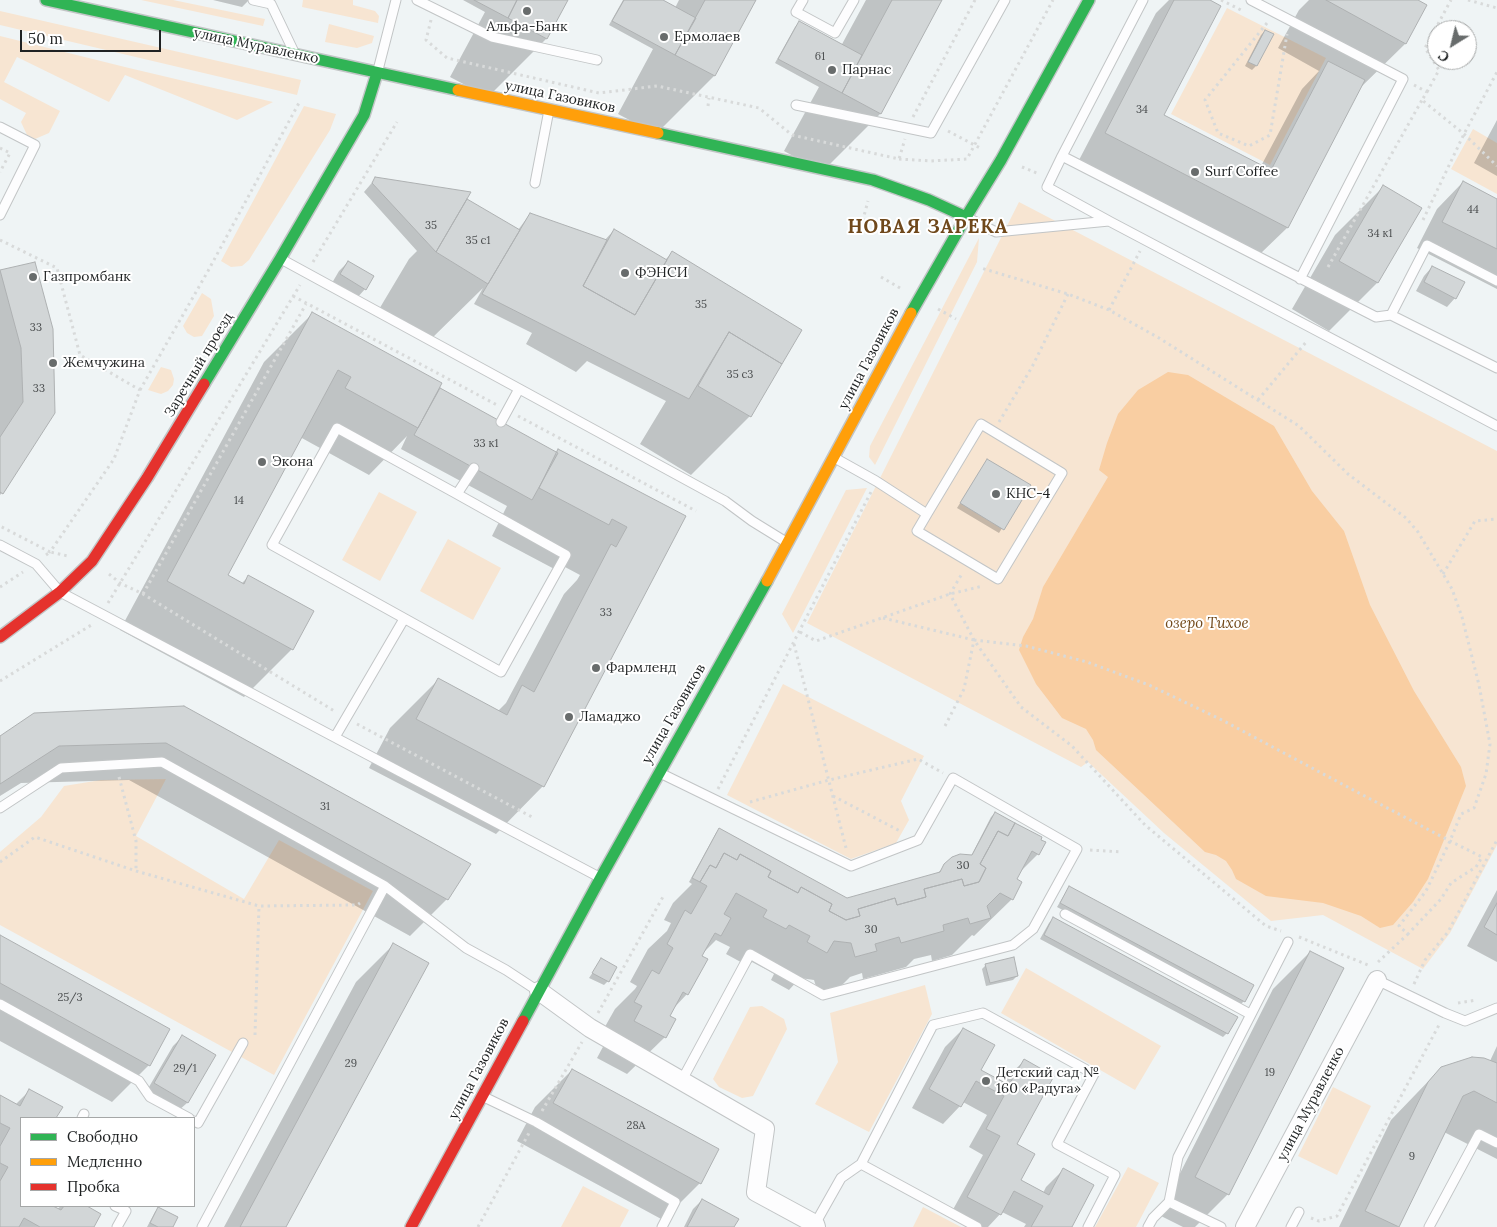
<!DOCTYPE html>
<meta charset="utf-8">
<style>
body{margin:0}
#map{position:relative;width:1497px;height:1227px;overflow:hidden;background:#eff4f5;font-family:Lora,serif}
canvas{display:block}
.legend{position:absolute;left:20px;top:1117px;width:175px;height:90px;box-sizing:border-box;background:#fff;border:1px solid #a5a7a7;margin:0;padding:6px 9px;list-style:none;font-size:15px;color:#1f2223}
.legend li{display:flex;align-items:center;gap:10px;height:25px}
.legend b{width:25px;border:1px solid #a5a7a7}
.north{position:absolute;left:1427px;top:20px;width:50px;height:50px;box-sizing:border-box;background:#fff;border:1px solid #a5a7a7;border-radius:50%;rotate:216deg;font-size:14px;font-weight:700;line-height:20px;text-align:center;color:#1f2223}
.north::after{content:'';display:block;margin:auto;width:18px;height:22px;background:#686c6c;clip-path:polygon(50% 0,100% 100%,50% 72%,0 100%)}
.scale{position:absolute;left:20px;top:30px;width:141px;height:22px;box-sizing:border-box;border:2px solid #1f2223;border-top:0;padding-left:6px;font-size:15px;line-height:18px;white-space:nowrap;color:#1f2223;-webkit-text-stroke:4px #fff;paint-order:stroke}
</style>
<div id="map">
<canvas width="1497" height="1227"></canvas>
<ul class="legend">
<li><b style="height:6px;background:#30b455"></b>Свободно</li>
<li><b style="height:6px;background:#ff9f0a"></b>Медленно</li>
<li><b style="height:6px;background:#e5322d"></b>Пробка</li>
</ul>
<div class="north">С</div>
<div class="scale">50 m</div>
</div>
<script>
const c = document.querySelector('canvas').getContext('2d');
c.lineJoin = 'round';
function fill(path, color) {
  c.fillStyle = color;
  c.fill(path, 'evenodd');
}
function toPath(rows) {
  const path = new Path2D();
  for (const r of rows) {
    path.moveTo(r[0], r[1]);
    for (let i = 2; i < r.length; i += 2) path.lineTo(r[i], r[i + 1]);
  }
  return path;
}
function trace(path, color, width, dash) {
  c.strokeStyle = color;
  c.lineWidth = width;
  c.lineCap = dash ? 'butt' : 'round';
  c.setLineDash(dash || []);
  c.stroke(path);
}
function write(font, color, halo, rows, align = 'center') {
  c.font = font + ' Lora,serif';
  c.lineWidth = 4;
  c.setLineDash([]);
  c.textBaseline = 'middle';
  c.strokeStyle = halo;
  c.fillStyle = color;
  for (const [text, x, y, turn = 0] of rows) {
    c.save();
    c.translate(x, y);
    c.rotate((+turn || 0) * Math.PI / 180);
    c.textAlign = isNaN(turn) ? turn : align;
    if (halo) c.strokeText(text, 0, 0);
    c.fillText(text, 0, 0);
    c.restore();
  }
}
fill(toPath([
 [141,0,173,0,265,19,263,26],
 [303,0,353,0,353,5,375,11,379,16,378,23,302,7],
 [1227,8,1326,58,1270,165,1171,114],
 [0,11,301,80,297,95,0,25],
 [329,24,374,36,372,43,357,48,325,42],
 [0,36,129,68,273,102,237,120,125,75,109,102,17,57,4,82,60,111,49,133,35,139,27,135,21,122,26,113,0,99],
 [304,106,336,114,330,130,249,260,242,266,231,267,221,261],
 [1473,129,1497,143,1497,194,1451,169],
 [1019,202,1497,451,1497,845,1450,933,1423,969,1323,915,1271,921,1164,833,1088,762,1081,767,807,623],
 [979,238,977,262,875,465,869,457,870,446],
 [202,293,211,299,214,316,202,336,194,337,187,333,183,326],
 [161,367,171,370,174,379,173,385,168,391,161,394,148,390],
 [867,488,793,633,782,614,846,490],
 [379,492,417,512,380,581,342,560],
 [448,539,501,568,473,620,420,591],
 [783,684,924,756,901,801,909,820,896,843,851,859,727,795],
 [166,779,136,836,244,899,279,840,373,891,274,1075,0,925,0,852,41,817,64,786,101,780],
 [1026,968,1161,1046,1135,1090,1001,1013],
 [925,985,932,1014,869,1132,815,1104,838,1062,830,1013],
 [762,1006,784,1019,787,1029,753,1096,742,1098,719,1087,713,1079,750,1007],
 [1333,1087,1371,1106,1337,1175,1298,1156],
 [1128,1167,1159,1183,1136,1227,1095,1227],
 [583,1186,629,1210,620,1227,561,1227],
 [923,1207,961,1227,913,1227]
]), '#f7e5d2');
fill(toPath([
 [1168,372,1188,375,1274,426,1312,491,1344,531,1370,605,1414,691,1461,767,1466,786,1428,879,1413,902,1393,925,1380,928,1361,916,1323,903,1266,896,1236,879,1232,870,1226,861,1216,855,1205,852,1096,750,1093,740,1086,729,1062,718,1036,684,1019,650,1023,637,1033,619,1043,587,1108,477,1099,470,1107,443,1118,414,1138,390]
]), '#f9cea2');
fill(toPath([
 [213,0,249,0,242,7],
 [463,0,567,0,546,39,488,97,450,77,485,12],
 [623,0,661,0,675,8,679,0,755,0,714,76,656,134,618,114,653,49,609,25],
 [866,0,941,0,880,114,822,172,784,151,819,87,775,63,795,27,799,23,841,46],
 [1169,0,1207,0,1162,115,1261,166,1302,89,1319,71,1278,48,1299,10,1309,0,1416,0,1426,6,1405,44,1359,89,1287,228,1260,254,1079,160,1156,13],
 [1265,31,1256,66,1252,70,1245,66,1261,35],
 [1497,120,1497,176,1474,163],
 [376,178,463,205,467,201,518,230,530,214,604,241,614,230,665,260,673,252,781,364,750,416,691,475,640,444,666,401,587,361,576,372,526,344,532,333,474,304,483,288,429,341,378,311,409,259,417,251,364,192],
 [1463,182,1497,200,1497,289,1417,248,1437,209],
 [1383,187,1420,208,1377,283,1329,331,1292,309,1335,235],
 [348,262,365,289,357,298,332,283,339,271],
 [1432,267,1455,298,1447,307,1416,291,1424,276],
 [0,271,52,329,2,493,0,495],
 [312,314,434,395,440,390,556,453,685,517,543,786,496,834,369,768,390,728,438,680,498,711,506,703,564,594,577,580,580,575,565,567,560,572,492,536,507,506,401,449,407,436,369,475,300,437,226,575,241,584,248,577,292,649,244,697,120,630,264,362],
 [987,460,1029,486,999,533,957,508],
 [184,707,447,899,410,936,129,780,21,783,0,796,0,737],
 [995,813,1044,843,1038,854,1018,874,1012,899,974,936,972,935,952,955,932,961,931,955,914,959,906,967,863,979,862,973,850,977,839,988,818,993,814,980,800,978,789,990,771,980,774,974,767,970,752,962,748,966,726,954,730,947,716,940,702,954,701,956,706,959,687,994,672,1010,668,1016,674,1019,665,1037,627,1074,597,1058,605,1043,598,1039,615,1009,635,989,637,986,630,982,648,949,667,931,671,923,664,920,673,903,692,884,689,882,716,833,720,829,847,899,938,873,945,865,971,856,991,817],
 [1069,887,1244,1001,1240,1005,1057,907],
 [1497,890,1497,962,1467,946],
 [1053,919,1227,1033,1223,1037,1040,939,1049,923],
 [0,937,149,1065,112,1102,0,1041],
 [393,945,285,1227,224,1227,356,982],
 [1310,952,1228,1194,1195,1227,1183,1227,1159,1215,1273,989],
 [601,960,608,981,604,985,589,978],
 [986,965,1017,976,1013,980,986,986,982,969],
 [963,1029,980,1071,1003,1084,1006,1078,1024,1061,1016,1145,1019,1181,1043,1193,1046,1187,1064,1169,1070,1227,1024,1227,1026,1224,1002,1212,988,1227,972,1227,950,1215,983,1155,969,1147,987,1115,963,1102,960,1106,943,1124,912,1108,945,1047],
 [182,1037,214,1056,187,1103,178,1111,146,1092,173,1046],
 [1497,1046,1497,1159,1444,1132,1397,1227,1339,1227,1391,1120,1441,1068,1490,1061],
 [572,1070,700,1183,663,1220,517,1141,535,1107],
 [30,1090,61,1107,55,1118,21,1118,21,1206,51,1206,57,1209,61,1206,84,1206,100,1214,93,1227,0,1227,0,1096,15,1105],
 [702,1200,733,1227,684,1227,693,1209],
 [159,1208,172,1227,147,1227,155,1212]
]), '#0003');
const building = toPath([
 [474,0,517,0,508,18,474,0],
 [517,0,568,0,547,39,508,18,517,0],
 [624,0,663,0,696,18,675,55,612,21,624,0],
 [705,0,756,0,715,76,675,55,705,0],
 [892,0,942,0,881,114,842,93,892,0],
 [1174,0,1210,0,1221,6,1164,115,1271,170,1328,61,1365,80,1288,228,1105,133,1174,0],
 [1326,0,1418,0,1427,5,1406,44,1326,0],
 [799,21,862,55,842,93,778,59,799,21],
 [1265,30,1274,34,1257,66,1248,62,1265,30],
 [375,177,471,192,436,252,372,183,375,177],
 [1463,181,1497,199,1497,249,1442,222,1463,181],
 [1383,185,1422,208,1378,283,1339,261,1383,185],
 [467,199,520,230,488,284,436,252,467,199],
 [530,213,607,240,583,286,635,315,672,251,802,330,782,364,729,332,689,399,482,294,530,213],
 [614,229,667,260,635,315,583,286,614,229],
 [348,261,374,276,366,290,340,274,348,261],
 [35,262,53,329,55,413,3,494,0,492,0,437,23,402,21,348,0,270,35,262],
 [1432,266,1465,282,1456,299,1424,282,1432,266],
 [312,312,442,383,418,428,345,388,351,377,338,370,228,575,244,584,248,575,314,611,293,650,167,581,312,312],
 [729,332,782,364,751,417,698,386,729,332],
 [440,388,558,453,532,500,414,435,440,388],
 [558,449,686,516,544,787,416,719,438,678,507,715,522,685,534,692,611,544,616,547,627,527,612,519,609,525,539,488,558,449],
 [987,459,1031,485,1004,530,960,503,987,459],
 [184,706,471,864,448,900,166,743,59,746,0,784,0,736,34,713,184,706],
 [995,812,1015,823,1008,836,998,831,980,864,986,868,979,882,964,886,962,879,924,889,926,897,897,905,895,898,858,909,860,916,846,920,829,911,832,904,801,887,798,893,768,877,771,871,740,854,737,860,724,853,716,868,710,865,700,882,692,878,719,828,847,898,940,872,944,864,952,857,960,854,972,855,995,812],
 [1015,823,1042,837,1041,840,1046,842,1039,855,1032,851,1017,879,1022,882,1013,900,1000,893,987,906,991,918,970,924,968,918,943,925,944,931,901,943,899,937,875,944,877,951,855,957,851,943,834,941,827,953,807,942,810,936,804,933,789,925,786,929,763,917,767,910,736,893,724,914,731,918,721,936,715,933,712,938,702,956,708,959,688,995,683,992,670,1016,676,1019,666,1038,634,1021,642,1006,634,1002,652,970,659,974,673,948,667,944,685,910,691,914,707,886,700,882,710,865,716,868,724,853,737,860,740,854,771,871,768,877,798,893,801,887,832,904,829,911,846,920,860,916,858,909,895,898,897,905,926,897,924,889,962,879,964,886,979,882,986,868,980,864,998,831,1008,836,1015,823],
 [1069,886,1254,985,1245,1002,1060,903,1069,886],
 [1497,903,1497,935,1484,927,1497,903],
 [1053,917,1238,1017,1228,1034,1044,935,1053,917],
 [0,935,170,1029,150,1066,0,983,0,935],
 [393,943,429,963,286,1227,240,1227,393,943],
 [1310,951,1344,968,1229,1195,1195,1177,1310,951],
 [1014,957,1018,976,990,983,985,964,1014,957],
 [601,958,617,967,609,982,592,973,601,958],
 [963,1028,995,1045,981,1070,1009,1085,1024,1059,1054,1076,1017,1144,1035,1154,1021,1180,1049,1195,1063,1168,1094,1185,1072,1227,1031,1227,1043,1206,1014,1191,1001,1215,967,1197,1000,1136,986,1129,1004,1096,976,1081,961,1107,929,1089,963,1028],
 [182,1035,216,1055,188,1103,154,1083,182,1035],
 [1472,1057,1484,1058,1497,1063,1497,1103,1474,1091,1463,1096,1399,1227,1365,1211,1428,1082,1441,1067,1472,1057],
 [572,1069,719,1149,701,1184,553,1103,572,1069],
 [29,1089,63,1107,56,1118,21,1118,21,1206,53,1206,61,1210,64,1206,87,1206,101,1214,94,1227,40,1227,24,1218,19,1227,0,1227,0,1181,8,1167,0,1163,0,1146,10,1128,0,1123,0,1095,20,1106,29,1089],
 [702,1199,739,1219,734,1227,687,1227,702,1199],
 [158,1207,178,1217,173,1227,158,1227,150,1223,158,1207]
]);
fill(building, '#d2d6d7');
trace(building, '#aeb1b2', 1);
const lane = toPath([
 [253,0,271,4,293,50],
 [417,0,492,37,597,60],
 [803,0,796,12,835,33,854,0],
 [1251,0,1403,79,1300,279],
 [378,70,396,0],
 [796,105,931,133,1005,0],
 [0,127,35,145,0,215],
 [1062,156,1143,0],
 [535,183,549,110],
 [968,218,996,232,1109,221,1497,426],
 [1109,221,1047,187,1062,156,1376,317,1391,315,1497,368],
 [281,259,725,501,752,521,786,542],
 [1391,315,1427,245,1497,281],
 [501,422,519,389],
 [833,457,876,481,927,514,917,531,998,579,1062,473,981,424,927,514],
 [457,494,566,555,501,672,272,545,337,428,457,494,474,468],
 [0,545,36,564,60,592,599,877],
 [335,737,404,619],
 [660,773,851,866,918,840,953,778,1077,849,1033,929,1013,945,823,995,750,954,682,1080],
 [0,808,61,768,162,762,385,886,466,948,506,970,538,991],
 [1065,914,1250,1014],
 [1377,980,1445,1013,1465,1021,1497,1008],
 [0,1004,139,1081,150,1097,189,1118],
 [484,1097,536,1122,675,1202,662,1227],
 [82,1118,84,1114],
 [194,1121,198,1123,243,1043],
 [861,1164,977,1227],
 [1169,1202,1221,1227],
 [115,1206,126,1211,117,1227],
 [815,1224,841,1178,861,1164,933,1025,983,1013,1094,1074,1057,1144,1115,1175,1088,1227],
 [202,1227,385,886],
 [1148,1227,1153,1218,1169,1202,1178,1157,1288,942],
 [1291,1227,1299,1212],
 [1429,1227,1479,1134,1497,1143]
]);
const street = toPath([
 [539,991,590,1028,765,1129,756,1192,815,1224,816,1227],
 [1245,1227,1377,980]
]);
const fast = toPath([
 [46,0,458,90],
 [658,133,873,180,929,200,966,217,911,313],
 [966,217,1001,160,1089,0],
 [204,384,280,259,364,115,377,73],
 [523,1021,601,877,767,581]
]);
const slow = toPath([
 [458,90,658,133],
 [767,581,911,313]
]);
const jam = toPath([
 [0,637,60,592,92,561,147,478,204,384],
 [411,1227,523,1021]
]);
trace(lane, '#c2c5c6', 11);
trace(street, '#c2c5c6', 20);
trace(fast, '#c2c5c6', 14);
trace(slow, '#c2c5c6', 14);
trace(jam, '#c2c5c6', 14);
trace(toPath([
 [1221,0,1241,10],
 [1468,0,1497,8],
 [431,20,426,40,447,58,599,93,657,86,759,108,792,135,899,159,905,139],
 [1267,23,1205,100,1218,133,1249,146,1270,135,1287,34],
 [1414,85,1427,92,1422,100,1464,134,1497,166],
 [1427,92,1439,70,1425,48,1451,0],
 [708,106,709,98],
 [913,117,975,0],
 [948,131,982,149],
 [0,148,10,153,0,172],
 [899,159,931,161,967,159,1053,0],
 [1022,167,1039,174],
 [1423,220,1464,134,1497,72],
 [861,227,868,201],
 [0,240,57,268,80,355,140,390,114,459,50,552,0,526],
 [313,262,397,122],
 [1328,267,1422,100],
 [881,277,900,288],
 [293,296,497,405],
 [938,309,956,319],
 [1109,310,1140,251],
 [140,390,208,271,300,101],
 [1258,400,1307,341],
 [518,416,696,511],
 [999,422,1032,367,1068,294],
 [46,555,50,552,68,556],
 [109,574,120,583,143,594,336,712],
 [1443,574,1475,521,1497,519],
 [0,587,23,572],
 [143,594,306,304],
 [108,603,300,285],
 [883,618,974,640,1021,707,1072,746,1145,825,1266,926,1281,931],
 [800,632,816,641,950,594,983,586],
 [974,640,1026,646,1087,662,1149,685,1222,720,1357,792,1450,841,1482,857,1476,867,1451,883,1441,899,1408,934,1399,926,1426,891,1450,841,1461,814,1474,808,1486,774,1490,744,1479,685,1462,617,1452,589,1418,532,1406,518,1348,474,1299,426,1159,338,1109,310,1068,294,981,268],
 [794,644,846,848],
 [0,681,93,624],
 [357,724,532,817],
 [945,726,964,689,974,640,950,594,963,572],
 [119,777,136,841,136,871],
 [718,789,871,492],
 [833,796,902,832],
 [750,802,829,780,918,759,943,773],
 [1090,850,1122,852],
 [0,862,35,837,136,871,259,906,357,905,360,903],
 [1299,937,1368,965],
 [1378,962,1408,934],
 [1414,984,1425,960,1448,932,1497,840],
 [1458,1003,1477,1000],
 [598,1013,664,895],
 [255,1035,259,906],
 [542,1111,582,1042],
 [1311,1218,1319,1221,1337,1216,1439,1025],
 [478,1227,529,1133]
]), '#d8dada', 3, [2.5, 4]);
trace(lane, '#fdfdfe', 9);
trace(street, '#fdfdfe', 18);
trace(fast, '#30b455', 11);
trace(slow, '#ff9f0a', 11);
trace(jam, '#e5322d', 11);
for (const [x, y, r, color] of [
 [527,11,5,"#686c6c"],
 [664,37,5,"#686c6c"],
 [832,70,5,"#686c6c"],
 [1195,172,5,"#686c6c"],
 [625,273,5,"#686c6c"],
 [33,277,5,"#686c6c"],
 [53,363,5,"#686c6c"],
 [262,462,5,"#686c6c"],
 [996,494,5,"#686c6c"],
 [596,668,5,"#686c6c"],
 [569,717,5,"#686c6c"],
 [986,1081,5,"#686c6c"]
]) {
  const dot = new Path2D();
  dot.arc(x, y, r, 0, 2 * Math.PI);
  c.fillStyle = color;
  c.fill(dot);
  trace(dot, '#fff', 2);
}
write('11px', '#4c4f50', null, [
 ["61",820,57],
 ["34",1142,110],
 ["44",1473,210],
 ["35",431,226],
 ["34 к1",1380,234],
 ["35 с1",478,241],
 ["35",701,305],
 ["33",36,328],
 ["35 с3",740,375],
 ["33",39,389],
 ["33 к1",486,444],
 ["14",239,501],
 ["33",606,613],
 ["31",325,807],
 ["30",963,866],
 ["30",871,930],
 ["25/3",70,998],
 ["29",351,1064],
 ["29/1",185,1069],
 ["19",1270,1073],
 ["28А",636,1126],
 ["9",1412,1157]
]);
write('14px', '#1f2223', '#fff', [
 ["Альфа-Банк",527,27,"center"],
 ["Ермолаев",674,37],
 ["Парнас",842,70],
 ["Surf Coffee",1205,172],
 ["ФЭНСИ",635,273],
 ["Газпромбанк",43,277],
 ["Жемчужина",63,363],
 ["Экона",272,462],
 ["КНС-4",1006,494],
 ["Фармленд",606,668],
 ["Ламаджо",579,717],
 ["Детский сад №",996,1073],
 ["160 «Радуга»",996,1089]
], 'left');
write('14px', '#1f2223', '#fff', [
 ["улица Муравленко",256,46,12],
 ["улица Газовиков",560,97,12],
 ["улица Газовиков",869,359,-62],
 ["Заречный проезд",199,365,-59],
 ["улица Газовиков",674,714,-60],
 ["улица Газовиков",479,1069,-62],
 ["улица Муравленко",1311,1104,-62]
]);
write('italic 15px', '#72491a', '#fff', [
 ["озеро Тихое",1207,624]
]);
c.letterSpacing = '1px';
write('bold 19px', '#6f481b', '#fff', [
 ["НОВАЯ ЗАРЕКА",928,228]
]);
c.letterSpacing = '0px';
</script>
